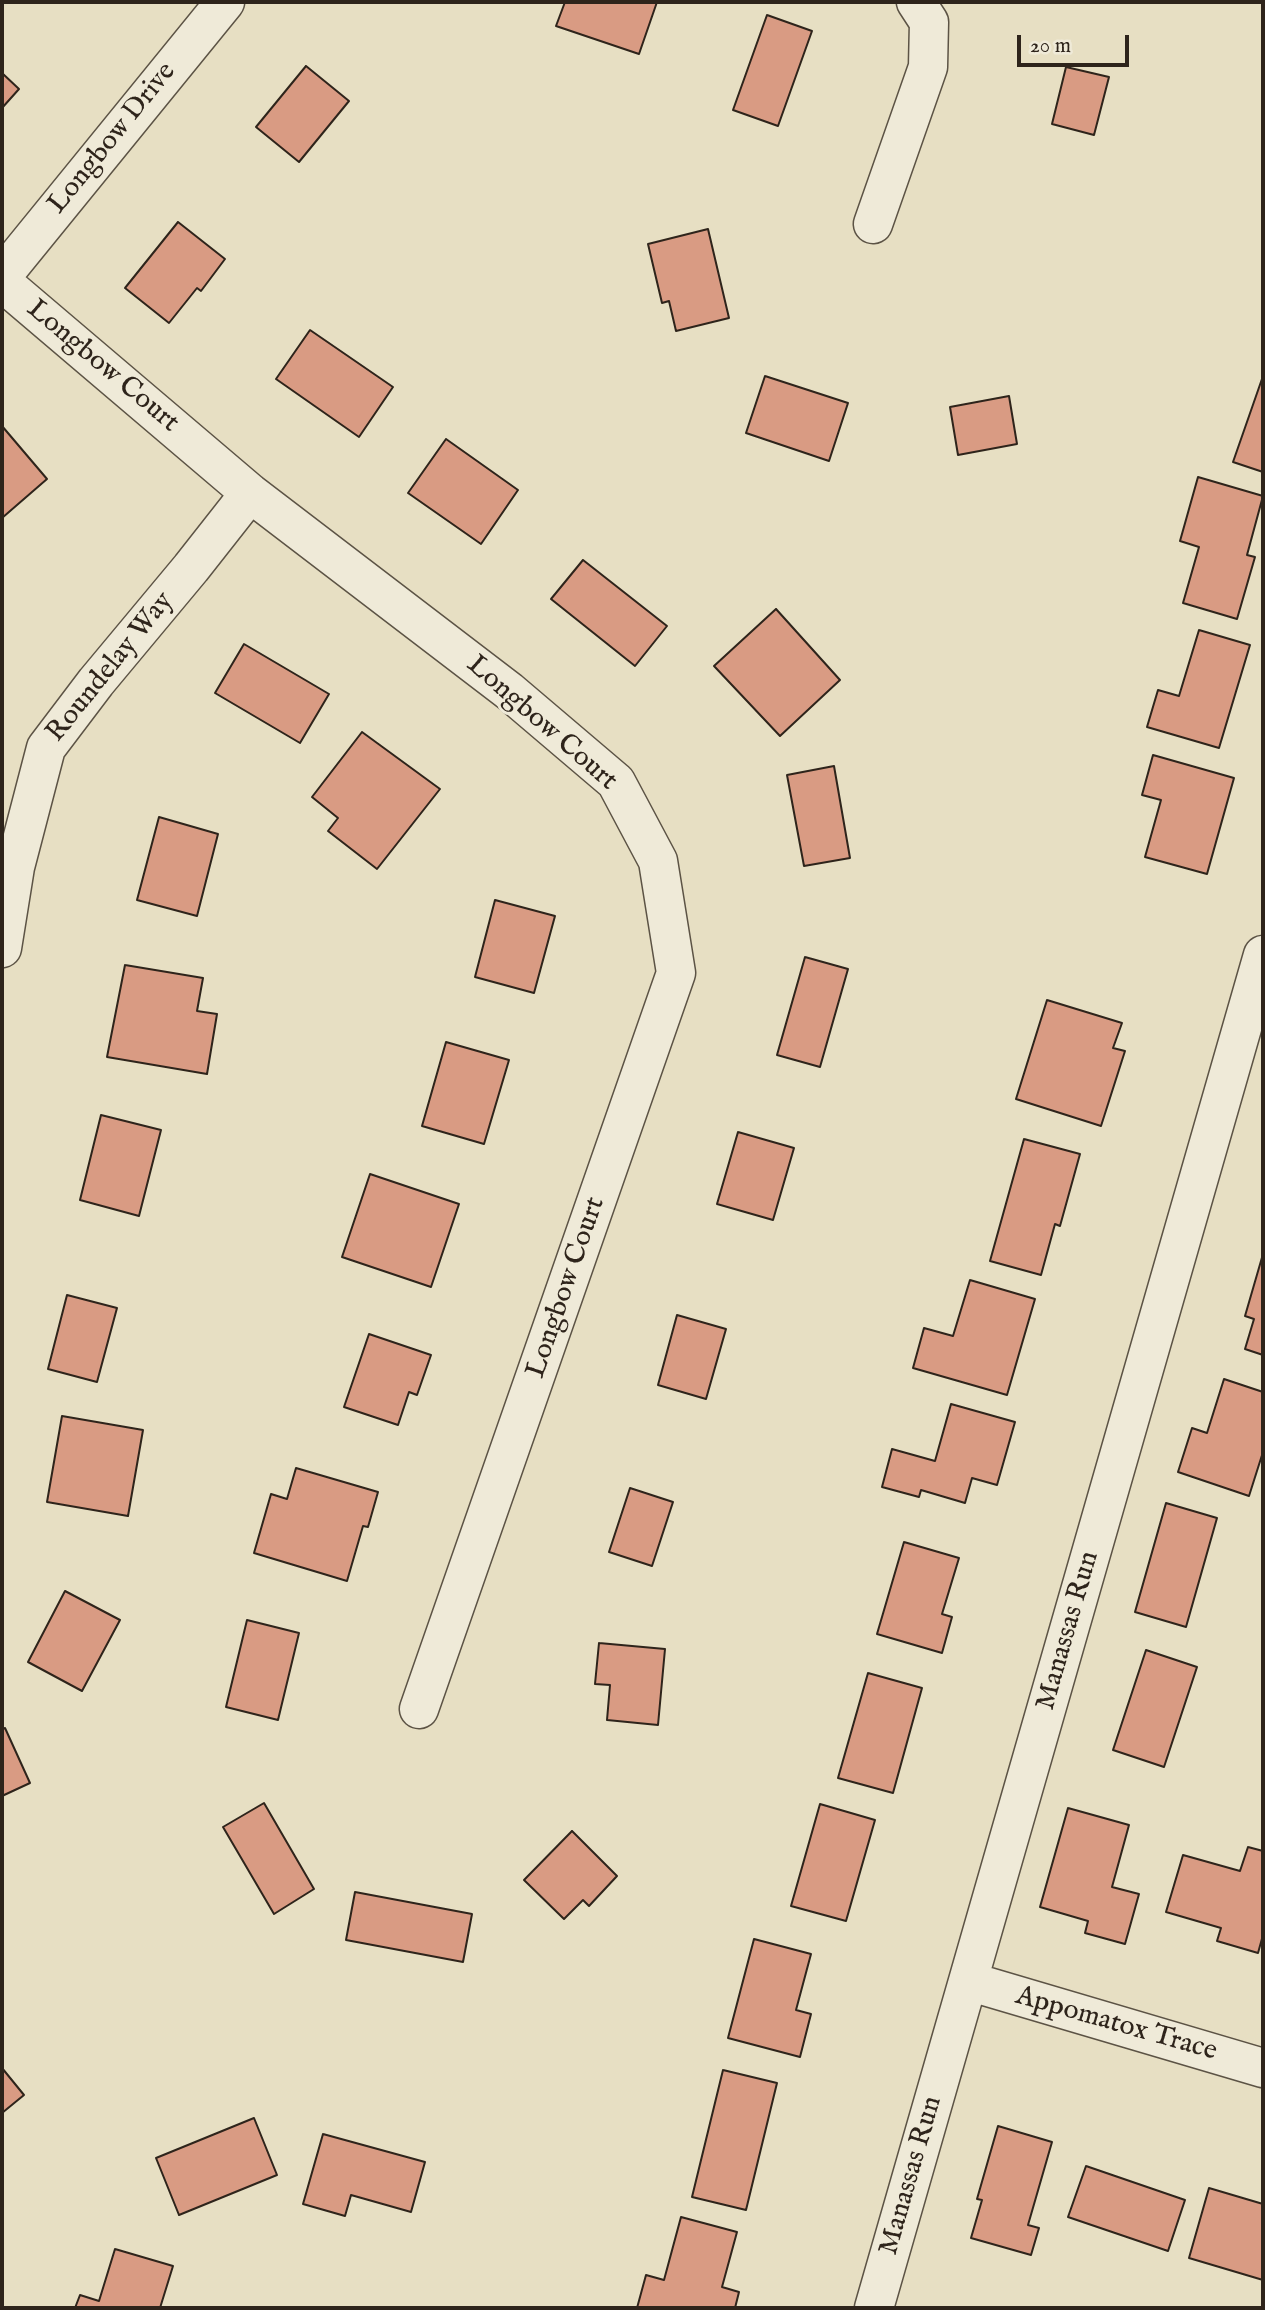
<!DOCTYPE html>
<style>
body{margin:0}
#map{position:relative;width:1265px;height:2310px;overflow:hidden;background:#e7dfc3;font-family:"IM FELL English",serif}
canvas{display:block}
.frame{position:absolute;inset:0;border:4px solid #2e241b;pointer-events:none}
.scale{position:absolute;left:1017px;top:35px;width:112px;height:32px;box-sizing:border-box;border:4px solid #2e241b;border-top:0;padding-left:9px;font-size:21px;line-height:24px;white-space:nowrap;color:#2e241b;-webkit-text-stroke:5px #efead8;paint-order:stroke}
</style>
<div id="map">
<canvas width="1265" height="2310"></canvas>
<div class="frame"></div>
<div class="scale">20 m</div>
</div>
<script>
const c = document.querySelector('canvas').getContext('2d');
c.lineJoin = 'round';
function fill(path, color) {
  c.fillStyle = color;
  c.fill(path, 'evenodd');
}
function toPath(rows) {
  const path = new Path2D();
  for (const r of rows) {
    path.moveTo(r[0], r[1]);
    for (let i = 2; i < r.length; i += 2) path.lineTo(r[i], r[i + 1]);
  }
  return path;
}
function trace(path, color, width, dash) {
  c.strokeStyle = color;
  c.lineWidth = width;
  c.lineCap = dash ? 'butt' : 'round';
  c.setLineDash(dash || []);
  c.stroke(path);
}
function write(font, color, halo, rows, align = 'center') {
  c.font = font + ' "IM FELL English",serif';
  c.lineWidth = 6;
  c.setLineDash([]);
  c.textBaseline = 'middle';
  c.strokeStyle = halo;
  c.fillStyle = color;
  for (const [text, x, y, turn = 0] of rows) {
    c.save();
    c.translate(x, y);
    c.rotate((+turn || 0) * Math.PI / 180);
    c.textAlign = isNaN(turn) ? turn : align;
    if (halo) c.strokeText(text, 0, 0);
    c.fillText(text, 0, 0);
    c.restore();
  }
}
const building = toPath([
 [565,2,657,2,639,54,556,26,565,2],
 [767,15,812,31,778,126,733,110,767,15],
 [306,66,349,101,299,162,256,127,306,66],
 [1066,67,1109,77,1094,135,1052,124,1066,67],
 [2,73,19,89,2,108,2,73],
 [178,222,225,259,201,291,197,288,169,323,125,288,178,222],
 [708,229,729,318,676,331,669,301,662,303,648,244,708,229],
 [310,330,393,387,359,437,276,379,310,330],
 [765,376,848,403,829,461,746,433,765,376],
 [1263,376,1263,472,1233,462,1263,376],
 [1009,396,1017,444,958,455,950,407,1009,396],
 [2,426,47,479,2,518,2,426],
 [446,439,518,490,481,544,408,493,446,439],
 [1198,477,1263,496,1247,555,1255,557,1237,619,1183,603,1199,547,1180,541,1198,477],
 [583,560,667,626,635,666,551,599,583,560],
 [776,609,840,680,780,736,714,666,776,609],
 [1199,630,1250,645,1219,748,1147,727,1158,690,1179,696,1199,630],
 [244,644,329,694,300,743,215,693,244,644],
 [362,732,440,789,377,869,328,831,338,818,312,797,362,732],
 [1153,755,1234,778,1207,874,1145,857,1161,800,1142,795,1153,755],
 [834,766,850,858,804,866,787,775,834,766],
 [159,817,218,834,197,916,137,900,159,817],
 [495,900,555,916,534,993,475,977,495,900],
 [805,957,848,969,820,1067,777,1055,805,957],
 [125,965,203,978,197,1011,217,1014,207,1074,107,1057,125,965],
 [1047,1000,1122,1023,1113,1048,1125,1051,1101,1126,1016,1099,1047,1000],
 [446,1042,509,1060,484,1144,422,1126,446,1042],
 [101,1115,161,1130,139,1216,80,1200,101,1115],
 [738,1132,794,1148,773,1220,717,1204,738,1132],
 [1024,1139,1080,1154,1060,1226,1055,1224,1041,1275,990,1261,1024,1139],
 [370,1174,459,1204,431,1287,342,1257,370,1174],
 [1263,1254,1263,1355,1245,1349,1254,1319,1245,1316,1263,1254],
 [970,1280,1035,1299,1007,1395,913,1368,924,1328,953,1336,970,1280],
 [67,1295,117,1308,97,1382,48,1369,67,1295],
 [677,1315,726,1329,706,1399,658,1385,677,1315],
 [369,1334,431,1355,417,1395,409,1392,398,1425,344,1407,369,1334],
 [1224,1379,1263,1392,1263,1452,1249,1496,1178,1472,1192,1428,1207,1433,1224,1379],
 [951,1404,1015,1422,997,1485,972,1478,965,1503,921,1490,919,1497,882,1487,892,1449,935,1461,951,1404],
 [62,1416,143,1430,128,1516,47,1502,62,1416],
 [296,1468,378,1492,368,1527,363,1526,347,1581,254,1553,271,1494,287,1499,296,1468],
 [630,1488,673,1502,652,1566,609,1552,630,1488],
 [1166,1503,1217,1518,1186,1627,1135,1612,1166,1503],
 [904,1542,959,1558,942,1614,952,1617,942,1653,877,1634,904,1542],
 [65,1591,120,1620,82,1691,28,1662,65,1591],
 [247,1620,299,1633,278,1720,226,1707,247,1620],
 [599,1643,665,1649,658,1725,607,1720,610,1685,595,1684,599,1643],
 [1146,1650,1197,1667,1164,1767,1113,1750,1146,1650],
 [868,1673,922,1688,893,1793,838,1778,868,1673],
 [5,1728,30,1783,2,1796,2,1729,5,1728],
 [264,1803,314,1889,274,1914,223,1827,264,1803],
 [820,1804,875,1820,846,1921,791,1906,820,1804],
 [1068,1808,1129,1825,1112,1887,1139,1894,1125,1944,1085,1933,1088,1921,1040,1907,1068,1808],
 [572,1831,617,1876,589,1906,583,1900,564,1919,524,1880,572,1831],
 [1248,1847,1263,1851,1263,1935,1258,1953,1217,1941,1221,1928,1166,1912,1183,1855,1240,1871,1248,1847],
 [355,1892,472,1914,463,1962,346,1940,355,1892],
 [754,1939,811,1954,796,2010,811,2014,800,2057,728,2038,754,1939],
 [2,2068,24,2095,2,2113,2,2068],
 [723,2070,777,2083,746,2210,692,2197,723,2070],
 [254,2118,277,2175,179,2215,156,2158,254,2118],
 [998,2126,1052,2142,1028,2225,1039,2228,1031,2255,971,2238,982,2200,977,2199,998,2126],
 [323,2134,425,2162,411,2212,351,2195,345,2216,303,2204,323,2134],
 [1086,2166,1185,2200,1168,2251,1068,2217,1086,2166],
 [1209,2188,1263,2204,1263,2280,1189,2258,1209,2188],
 [681,2217,737,2232,722,2287,739,2292,735,2308,637,2308,646,2275,664,2280,681,2217],
 [115,2249,173,2266,160,2308,75,2308,80,2295,99,2301,115,2249]
]);
fill(building, '#d99b83');
trace(building, '#2e241b', 2);
const street = toPath([
 [873,224,928,67,929,22,916,2],
 [2,276,225,2],
 [2,282,250,493,509,691,616,782,658,861,676,973,419,1709],
 [2,948,15,867,46,748,96,682,191,568,250,493],
 [968,1981,1263,2068],
 [874,2308,1263,955]
]);
trace(street, '#5c5345', 41);
trace(street, '#efead8', 38);
write('28px', '#2e241b', '#efead8', [
 ["Longbow Drive",113,139,-51],
 ["Longbow Court",102,367,40],
 ["Roundelay Way",111,668,-51],
 ["Longbow Court",541,724,41],
 ["Longbow Court",567,1288,-71],
 ["Manassas Run",1069,1631,-74],
 ["Appomatox Trace",1116,2025,16],
 ["Manassas Run",912,2176,-74]
]);
</script>
